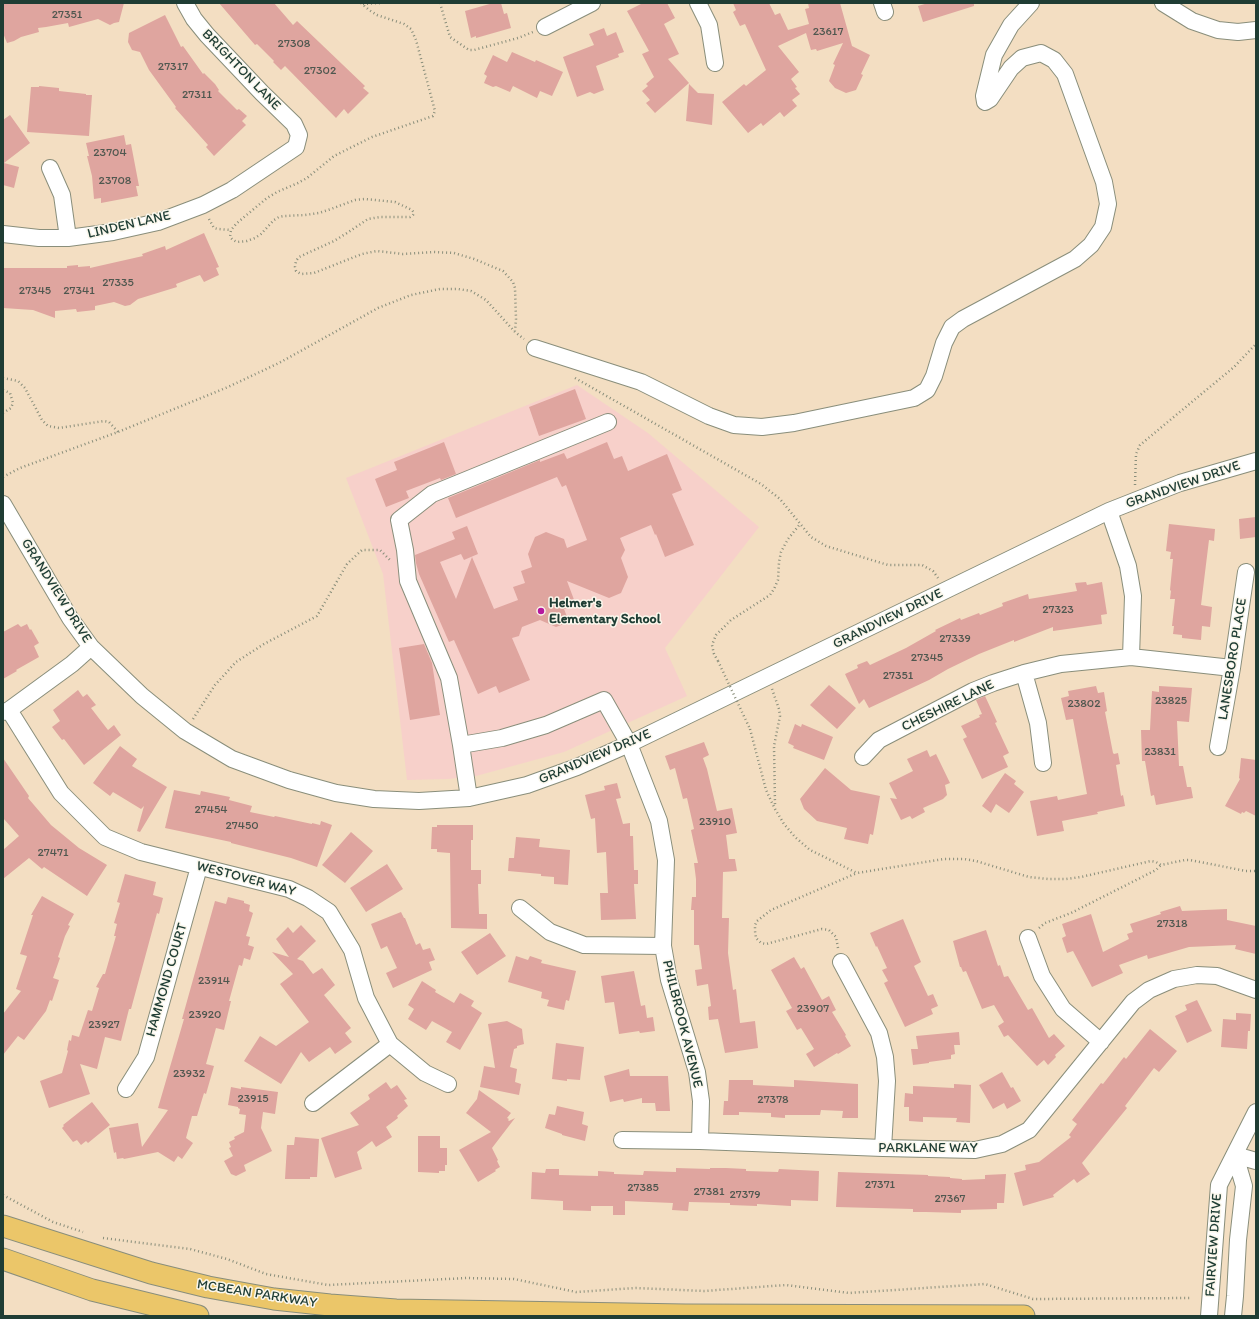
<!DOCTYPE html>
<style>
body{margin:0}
#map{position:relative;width:1259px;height:1319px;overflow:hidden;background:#f3dec2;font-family:Itim,sans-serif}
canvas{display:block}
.frame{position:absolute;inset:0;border:4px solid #1f3d34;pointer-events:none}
</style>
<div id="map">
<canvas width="1259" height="1319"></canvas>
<div class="frame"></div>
</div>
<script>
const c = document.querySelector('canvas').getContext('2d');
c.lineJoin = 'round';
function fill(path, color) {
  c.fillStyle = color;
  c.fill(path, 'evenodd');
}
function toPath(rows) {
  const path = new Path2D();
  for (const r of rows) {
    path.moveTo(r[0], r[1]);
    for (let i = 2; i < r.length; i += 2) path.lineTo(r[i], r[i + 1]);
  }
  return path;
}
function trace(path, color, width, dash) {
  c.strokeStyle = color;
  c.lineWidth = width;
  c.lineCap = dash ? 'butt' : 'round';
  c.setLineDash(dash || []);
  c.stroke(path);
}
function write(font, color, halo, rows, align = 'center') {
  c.font = font + ' Itim,sans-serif';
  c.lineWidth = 3;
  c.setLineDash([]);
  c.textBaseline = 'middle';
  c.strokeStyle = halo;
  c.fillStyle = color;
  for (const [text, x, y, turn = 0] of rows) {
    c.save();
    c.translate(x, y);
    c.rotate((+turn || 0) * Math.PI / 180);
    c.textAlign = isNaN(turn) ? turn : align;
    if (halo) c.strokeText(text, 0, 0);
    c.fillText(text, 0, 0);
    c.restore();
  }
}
fill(toPath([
 [577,385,648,433,759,527,665,648,687,696,564,752,476,776,448,779,407,780,383,574,346,478]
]), '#f7d0ca');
fill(toPath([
 [3,3,124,3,119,22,114,23,110,25,98,19,69,27,68,23,46,27,38,28,39,32,21,37,14,41,7,43,3,33],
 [219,3,274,3,293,25,297,21,365,86,363,88,369,93,348,114,344,109,336,118,285,66,281,70,273,62,274,61,257,44,255,45],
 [493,3,501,3,504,14,507,13,511,28,476,38,476,36,471,38,465,11],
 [643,3,667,3,675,18,664,24,679,54,668,59,689,83,655,113,646,103,650,100,642,91,648,86,646,84,654,77,642,54,649,51,627,11],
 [733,3,769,3,775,15,780,13,788,30,809,24,805,9,809,8,808,3,840,3,852,46,870,55,861,74,863,75,856,90,846,93,835,88,829,81,835,65,833,64,843,43,817,51,816,49,811,50,806,33,778,46,799,72,791,79,797,87,795,88,800,94,792,100,797,106,784,117,780,112,763,126,761,123,748,133,722,102,744,84,746,86,766,70,745,24,740,26,733,12,736,10],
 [928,3,974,3,974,6,923,22,918,6],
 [165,15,181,47,183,46,203,74,204,73,215,84,219,90,218,91,237,110,239,109,247,116,242,121,246,125,214,156,206,147,208,145,175,108,176,107,149,70,140,52,132,50,128,42,129,33],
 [604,28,607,36,616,32,624,52,618,54,619,57,596,66,604,90,594,94,590,92,577,97,563,57,594,45,589,34],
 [512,52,535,62,536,60,563,72,552,96,540,91,537,98,513,86,510,92,496,86,493,87,484,83,487,76,484,74,493,55,507,62],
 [689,84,698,93,714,94,712,125,686,121],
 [39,86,59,88,59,91,86,94,86,95,92,95,89,136,27,132,31,87,39,87],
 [10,115,30,143,4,163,19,167,14,188,3,185,3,120],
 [124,135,126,145,131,144,139,186,136,186,138,196,101,203,101,198,94,199,92,176,87,156,89,156,86,143],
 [204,233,219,267,216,268,219,275,204,282,200,275,176,284,177,287,138,299,130,305,125,306,114,302,95,306,95,310,77,312,76,309,55,311,55,318,33,310,3,308,3,268,67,268,67,266,78,265,78,267,90,266,90,268,143,256,142,254,165,246,166,250],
 [575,389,586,419,539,436,529,407],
 [444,442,456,474,441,480,440,478,406,491,409,498,386,507,375,479,397,470,394,462],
 [607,442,614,459,622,456,628,471,667,454,682,490,672,494,694,545,665,557,656,534,655,535,651,525,620,538,625,550,621,558,628,577,621,593,609,598,567,581,576,605,564,609,569,622,556,627,540,620,522,627,519,636,512,638,530,680,499,693,496,686,478,694,454,640,449,642,419,574,416,563,415,555,455,539,452,532,467,526,478,554,464,560,461,554,440,562,456,599,472,557,494,609,518,600,513,587,525,583,521,571,532,567,528,554,535,537,546,532,564,539,567,548,587,540,566,485,562,487,557,477,456,518,448,498,540,460,540,462,564,453,567,459],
 [1256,517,1256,537,1240,539,1239,519],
 [1169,524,1215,529,1214,541,1209,540,1201,605,1212,607,1210,627,1202,626,1201,640,1182,638,1182,635,1173,634,1174,626,1172,626,1175,599,1170,599,1171,591,1170,590,1173,559,1170,559,1171,552,1166,551],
 [1086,582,1087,585,1102,582,1107,614,1101,615,1102,624,1053,631,1053,627,1014,642,1014,640,979,654,948,669,929,680,869,708,864,699,859,704,845,674,858,668,857,665,867,661,870,665,906,648,936,631,935,630,960,618,961,620,979,613,980,615,1003,606,1002,603,1028,594,1029,599,1077,591,1075,583],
 [18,624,21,627,27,624,30,630,31,629,39,643,34,646,39,657,16,670,17,671,3,679,3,632],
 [424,644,432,663,440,715,410,720,399,648],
 [829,685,856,708,837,729,810,705],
 [1096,686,1098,693,1104,692,1107,711,1105,712,1113,753,1114,754,1118,753,1120,764,1116,765,1121,796,1123,795,1125,806,1097,812,1098,814,1062,821,1064,831,1037,836,1030,801,1057,796,1058,800,1087,794,1073,719,1066,720,1061,698,1069,696,1068,691],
 [1159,686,1192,688,1189,722,1177,721,1179,766,1183,766,1187,787,1191,787,1193,798,1156,805,1154,795,1151,796,1145,761,1142,761,1141,730,1150,730,1152,691,1159,692],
 [78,690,83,697,87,694,96,705,91,708,108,730,114,725,121,735,84,765,64,739,62,740,52,727,60,721,53,710],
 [985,696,997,722,995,723,1009,753,1003,756,1008,767,982,779,963,739,967,737,961,726,980,717,979,715,982,714,976,700],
 [795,724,801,727,802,724,833,737,824,760,793,748,794,746,788,743],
 [704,742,709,755,703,758,707,769,717,811,732,808,737,833,726,835,729,859,735,859,737,871,723,872,722,918,729,918,728,953,733,990,736,989,740,1023,755,1021,758,1048,725,1053,718,1019,709,1020,708,1007,711,1006,708,984,697,986,695,970,702,969,699,945,694,945,694,910,691,910,692,897,696,897,696,879,694,863,698,863,691,830,694,829,687,798,683,799,675,768,670,770,665,756],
 [120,746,137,759,132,766,167,787,140,832,137,831,144,806,141,809,113,792,110,796,93,783],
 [927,750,930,757,936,754,950,783,945,785,947,795,943,799,923,808,925,812,912,819,910,816,901,820,890,798,897,799,889,783,913,771,907,759],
 [3,758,29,796,28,798,51,825,79,848,107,865,87,896,44,867,42,869,29,858,3,879,3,850,19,836,3,818],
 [1241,758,1256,760,1256,816,1246,811,1244,813,1242,812,1241,814,1225,806,1240,779,1239,778],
 [825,768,851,790,880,796,873,835,870,834,868,844,844,839,847,828,817,821,804,809,800,799],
 [1005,773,1016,781,1014,784,1024,792,1009,813,996,804,991,813,982,806],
 [617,783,621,798,616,799,623,824,630,823,630,836,633,836,634,870,638,870,638,884,634,884,636,919,601,920,600,893,608,893,606,852,597,853,595,818,591,819,585,795,605,790,604,786],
 [174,790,200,795,201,791,230,797,229,800,252,806,250,812,274,817,275,816,312,824,312,823,320,825,321,821,332,825,317,867,291,858,231,843,231,842,165,828],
 [437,825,473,825,473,840,471,840,471,870,481,870,481,884,478,884,479,914,487,914,487,929,451,928,450,853,437,852,437,849,431,849,432,827,437,827],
 [351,832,373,851,345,883,322,865],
 [516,837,540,839,539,847,570,850,568,885,554,884,554,877,541,876,541,874,508,871,509,858,514,858],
 [387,864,403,889,366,912,350,888],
 [125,874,156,882,153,895,163,898,159,914,157,913,131,1009,129,1009,121,1041,105,1037,97,1069,80,1064,90,1094,49,1108,40,1081,62,1073,68,1051,67,1050,69,1040,71,1041,72,1035,79,1037,88,1010,92,1011,99,988,96,987,103,974,105,974,116,936,114,936,117,924,114,923,120,903,117,902],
 [42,896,74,914,68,925,70,926,65,936,58,957,60,958,53,978,59,980,52,1001,50,1000,46,1011,24,1040,18,1036,3,1055,3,1014,21,991,16,989,27,956,20,954,33,915,31,915],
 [228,897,244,901,244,903,250,905,249,911,253,913,246,936,250,937,248,945,254,947,250,960,244,958,242,966,239,965,229,1001,231,1001,224,1030,216,1028,206,1064,214,1066,206,1094,204,1093,197,1116,192,1116,186,1138,193,1143,182,1159,178,1156,174,1162,158,1152,124,1159,123,1158,117,1159,116,1152,114,1153,109,1128,138,1123,142,1147,168,1110,158,1108,184,1019,182,1019,215,901,226,904],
 [1180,906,1182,911,1227,909,1227,920,1256,926,1256,954,1235,949,1236,945,1189,947,1148,959,1147,955,1119,965,1123,973,1092,987,1073,951,1067,953,1062,938,1066,936,1062,924,1091,914,1103,952,1129,939,1127,934,1133,932,1130,924,1161,914,1160,912],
 [401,912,404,918,405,918,416,945,420,943,423,950,430,948,435,960,429,962,432,970,393,988,386,973,397,968,387,946,381,949,371,924],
 [903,919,921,962,914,966,928,996,933,994,938,1006,931,1009,933,1014,905,1027,884,983,888,981,882,970,887,968,877,946,876,947,870,933],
 [301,925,316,941,297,959,303,961,313,974,322,968,335,985,324,995,351,1028,345,1033,352,1042,335,1054,330,1047,309,1062,301,1052,281,1084,244,1061,260,1036,276,1046,309,1022,280,984,293,974,272,952,289,957,276,939,288,927,293,933],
 [986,930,998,966,1000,965,1004,977,1008,976,1028,1010,1032,1008,1049,1038,1054,1034,1065,1046,1055,1055,1056,1057,1048,1065,1044,1060,1037,1066,1008,1035,1004,1037,998,1026,1004,1022,994,1005,982,1009,966,971,963,972,961,967,960,967,953,941],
 [490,933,506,956,477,975,461,952],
 [516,956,528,960,530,956,542,960,541,963,576,971,569,1001,566,1000,564,1010,547,1006,549,1000,541,998,542,992,508,982],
 [794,957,801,969,804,967,822,1000,829,996,836,1010,832,1012,846,1035,845,1036,851,1046,838,1054,837,1053,814,1067,806,1054,814,1049,801,1028,797,1030,786,1011,792,1008,771,970],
 [634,971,641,1006,645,1005,647,1018,653,1017,655,1031,640,1033,639,1031,619,1034,614,1002,605,1003,601,976],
 [422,981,436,990,435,992,454,1003,460,993,474,1001,471,1006,482,1013,460,1050,446,1042,452,1032,432,1021,426,1030,408,1019,414,1009,408,1005],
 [1197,1000,1212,1031,1187,1043,1175,1016,1187,1010,1185,1005],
 [1236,1013,1251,1014,1250,1031,1248,1031,1247,1049,1221,1047,1223,1019,1236,1020],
 [507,1021,522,1029,523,1038,524,1044,517,1046,517,1048,514,1049,510,1067,517,1069,515,1082,521,1084,519,1095,480,1087,484,1066,495,1068,488,1024],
 [1150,1029,1177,1051,1159,1072,1154,1068,1125,1106,1127,1108,1082,1163,1090,1174,1077,1183,1074,1179,1053,1195,1054,1197,1023,1206,1014,1173,1026,1170,1025,1165,1039,1162,1071,1137,1069,1135,1077,1124,1072,1120,1101,1083,1103,1084,1124,1057,1126,1059],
 [959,1032,960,1045,954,1045,955,1054,951,1055,951,1059,929,1062,929,1063,913,1065,911,1049,918,1049,916,1036],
 [556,1043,584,1047,580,1080,567,1079,567,1081,552,1079],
 [629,1069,630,1076,668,1076,670,1111,656,1111,655,1103,642,1103,642,1098,624,1102,623,1099,610,1102,604,1076],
 [1002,1072,1011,1088,1013,1087,1021,1101,1007,1109,1004,1103,993,1109,979,1085],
 [729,1080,753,1080,753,1085,794,1087,794,1080,858,1084,858,1118,842,1118,843,1111,821,1110,820,1115,785,1115,785,1118,771,1117,771,1113,739,1112,739,1115,723,1115,724,1101,728,1101],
 [386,1082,391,1089,397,1085,407,1099,404,1100,408,1106,397,1116,398,1118,386,1127,392,1137,376,1147,372,1141,357,1152,362,1169,335,1178,321,1138,359,1125,350,1113,370,1099,368,1095],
 [954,1084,971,1085,970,1123,956,1122,957,1118,923,1117,923,1122,909,1121,909,1107,904,1107,905,1093,913,1094,913,1086,954,1088],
 [231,1087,241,1089,241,1087,278,1092,275,1114,263,1112,261,1128,272,1151,244,1165,246,1171,236,1176,231,1174,224,1161,233,1156,229,1148,231,1147,229,1142,235,1139,234,1137,244,1132,246,1115,239,1114,240,1109,238,1108,238,1107,228,1105],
 [479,1090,511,1113,507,1118,509,1119,508,1120,509,1121,515,1118,492,1148,498,1160,497,1161,500,1167,495,1170,496,1171,478,1182,459,1150,491,1132,466,1113,477,1099],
 [92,1102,110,1125,88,1143,86,1141,81,1145,77,1140,73,1142,62,1128,64,1126,63,1125],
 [557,1106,584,1112,582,1124,588,1126,585,1141,562,1135,562,1134,545,1128,549,1114,555,1115],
 [418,1136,440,1136,440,1148,447,1148,447,1165,445,1165,445,1171,439,1171,439,1173,418,1172],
 [295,1137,319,1139,317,1177,310,1177,310,1179,285,1179,287,1145,294,1145],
 [676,1168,710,1169,710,1168,726,1168,746,1169,746,1171,778,1172,779,1169,819,1171,818,1201,791,1200,791,1206,757,1204,757,1206,730,1205,730,1203,689,1202,688,1211,672,1210,673,1203,625,1201,625,1215,613,1215,613,1206,591,1206,591,1211,563,1210,563,1201,531,1199,532,1172,545,1173,546,1169,559,1169,559,1175,598,1176,598,1171,614,1172,614,1174,643,1175,644,1171,676,1172],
 [838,1172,928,1175,928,1176,950,1177,950,1178,962,1179,962,1180,985,1179,985,1175,1006,1174,1004,1203,997,1203,997,1209,961,1210,961,1213,926,1212,913,1212,913,1209,836,1207]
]), '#dfa59f');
const minor = toPath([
 [698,3,709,25,715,63],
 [882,3,885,12],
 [1163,3,1192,21,1218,30,1238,32,1256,30],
 [545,27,592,3],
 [50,168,62,195,68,238],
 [3,234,39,238,68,238,113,232,158,222,203,205,232,190,296,147,299,135,294,124,262,93,207,35,194,19,185,3],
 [535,348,641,382,709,416,734,425,762,427,794,423,914,398,927,390,934,376,944,343,952,327,963,319,1075,259,1091,245,1103,227,1108,204,1104,182,1065,74,1054,60,1041,53,1022,58,1011,68,990,99,985,102,984,96,994,55,1011,25,1031,3],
 [3,504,70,618,91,647,142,696,185,731,232,759,289,780,336,793,374,799,419,801,469,798,527,785,577,767,629,744,1109,511,1180,483,1256,461],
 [1109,511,1128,566,1133,596,1131,657],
 [1024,673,1038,723,1043,763],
 [9,710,61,793,105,837,141,852,289,889,308,898,329,912,352,950,366,998,390,1044,425,1073,448,1084],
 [3,712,9,710,72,664,91,647],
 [461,745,502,738,546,725,604,700,629,744,659,821,666,860,663,946,669,980,697,1072,701,1101,700,1141],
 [1218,747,1232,668,1246,572],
 [863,757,879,740,973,691,993,683,1024,673,1061,664,1131,657,1232,668],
 [469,798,461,745,449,678,408,581,405,550,399,520,432,494,608,422],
 [520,908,550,932,584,945,663,946],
 [1028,938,1042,976,1063,1009,1101,1042],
 [841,962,879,1033,885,1057,887,1081,883,1148],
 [126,1089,146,1057,199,867],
 [313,1103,390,1044],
 [622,1140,700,1141,883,1148,975,1150,1002,1144,1029,1130,1133,1002,1149,990,1174,979,1197,975,1217,976,1256,990],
 [1235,1155,1256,1161],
 [1209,1316,1219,1185,1256,1112],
 [1233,1316,1235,1296,1238,1240,1244,1186,1235,1155]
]);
const major = toPath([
 [3,1226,151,1273,208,1287,274,1299,330,1305,396,1310,685,1315,1024,1316],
 [3,1259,92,1290,198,1316]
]);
trace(minor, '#898e7b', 18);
trace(major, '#898e7b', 23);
trace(toPath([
 [361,3,369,10,377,15,404,24,411,29,416,40,435,111,433,116,372,137,334,156,307,178,298,183,277,192,267,198,237,223,231,230,230,237,233,240,237,242,247,241,255,238,261,234,274,220,279,217,284,216,305,215,319,213,331,209,355,200,365,199,395,202,412,210,414,213,413,215,410,217,380,217,368,219,347,233,334,241,299,257,296,261,295,267,296,271,301,274,314,273,362,254,377,251,403,254,434,252,454,253,474,259,503,271,513,282,515,288,516,319,515,331],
 [440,3,450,37,469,50,474,50,518,38,533,32],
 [363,4,382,3],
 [209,219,214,228,218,229,231,230],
 [3,378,18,381,25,388,42,420,48,426,59,428,104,421,109,422,118,432],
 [575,378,761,484,780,499,811,537,826,546,888,565,922,565,933,571,938,578],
 [3,390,10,393,13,403,11,408,3,413],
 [3,477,20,468,118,432,228,387,279,363,378,308,411,295,440,289,458,289,471,291,486,300,515,332,524,339],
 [1135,485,1136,454,1140,445,1234,367,1256,344],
 [718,661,714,654,712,645,716,635,731,620,770,595,774,589,778,580,779,562,781,552,788,539,800,524],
 [772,689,779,709,780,716,774,746,775,806],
 [193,719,215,685,236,662,264,644,317,616,347,564,362,550,380,550,391,561],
 [750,729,766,790,775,809,784,824,795,837,810,850,857,873,944,859,964,859,976,861,1029,877,1048,879,1066,879,1081,877,1151,861,1156,862,1161,865,1185,860,1190,860,1246,871,1256,871],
 [1039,928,1045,923,1071,913,1156,870,1161,865],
 [838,948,836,937,829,930,822,929,766,944,761,943,756,938,755,931,755,925,757,921,771,910,857,873],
 [3,1195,53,1222,83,1232],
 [103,1238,190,1249,227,1259,266,1274,328,1285,467,1278,514,1279,576,1292,636,1288,704,1291,786,1285,849,1293,985,1284,1033,1299,1190,1298]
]), '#898e7b', 2.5, [1, 3]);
trace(minor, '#fff', 16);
trace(major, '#ebc669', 21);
trace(toPath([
 [718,661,750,729]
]), '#898e7b', 2.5, [1, 3]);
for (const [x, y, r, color] of [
 [541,611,4,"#b5179e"]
]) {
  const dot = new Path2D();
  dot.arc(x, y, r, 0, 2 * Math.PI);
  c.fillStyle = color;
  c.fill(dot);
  trace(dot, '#fbf7ec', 1.5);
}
write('12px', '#4f574f', null, [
 ["27351",67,15],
 ["23617",828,32],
 ["27308",294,44],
 ["27317",173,67],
 ["27302",320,71],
 ["27311",197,95],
 ["23704",110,153],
 ["23708",115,181],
 ["27335",118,283],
 ["27345",35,291],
 ["27341",79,291],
 ["27323",1058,610],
 ["27339",955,639],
 ["27345",927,658],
 ["27351",898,676],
 ["23825",1171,701],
 ["23802",1084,704],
 ["23831",1160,752],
 ["27454",211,810],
 ["23910",715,822],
 ["27450",242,826],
 ["27471",53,853],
 ["27318",1172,924],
 ["23914",214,981],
 ["23907",813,1009],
 ["23920",205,1015],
 ["23927",104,1025],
 ["23932",189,1074],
 ["23915",253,1099],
 ["27378",773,1100],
 ["27371",880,1185],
 ["27385",643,1188],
 ["27381",709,1192],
 ["27379",745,1195],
 ["27367",950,1199]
]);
write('14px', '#1f3d34', '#fbf7ec', [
 ["BRIGHTON LANE",241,70,46],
 ["LINDEN LANE",129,225,-13],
 ["GRANDVIEW DRIVE",1183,485,-19],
 ["GRANDVIEW DRIVE",56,591,58],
 ["GRANDVIEW DRIVE",888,619,-26],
 ["LANESBORO PLACE",1233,659,-81],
 ["CHESHIRE LANE",948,706,-26],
 ["GRANDVIEW DRIVE",595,757,-23],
 ["WESTOVER WAY",246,879,15],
 ["HAMMOND COURT",167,980,-74],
 ["PHILBROOK AVENUE",682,1024,76],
 ["PARKLANE WAY",928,1148],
 ["FAIRVIEW DRIVE",1214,1245,-86],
 ["MCBEAN PARKWAY",257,1294,9]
]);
write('bold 14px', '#1f3d34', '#fbf7ec', [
 ["Helmer's",549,603],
 ["Elementary School",549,619]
], 'left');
</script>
